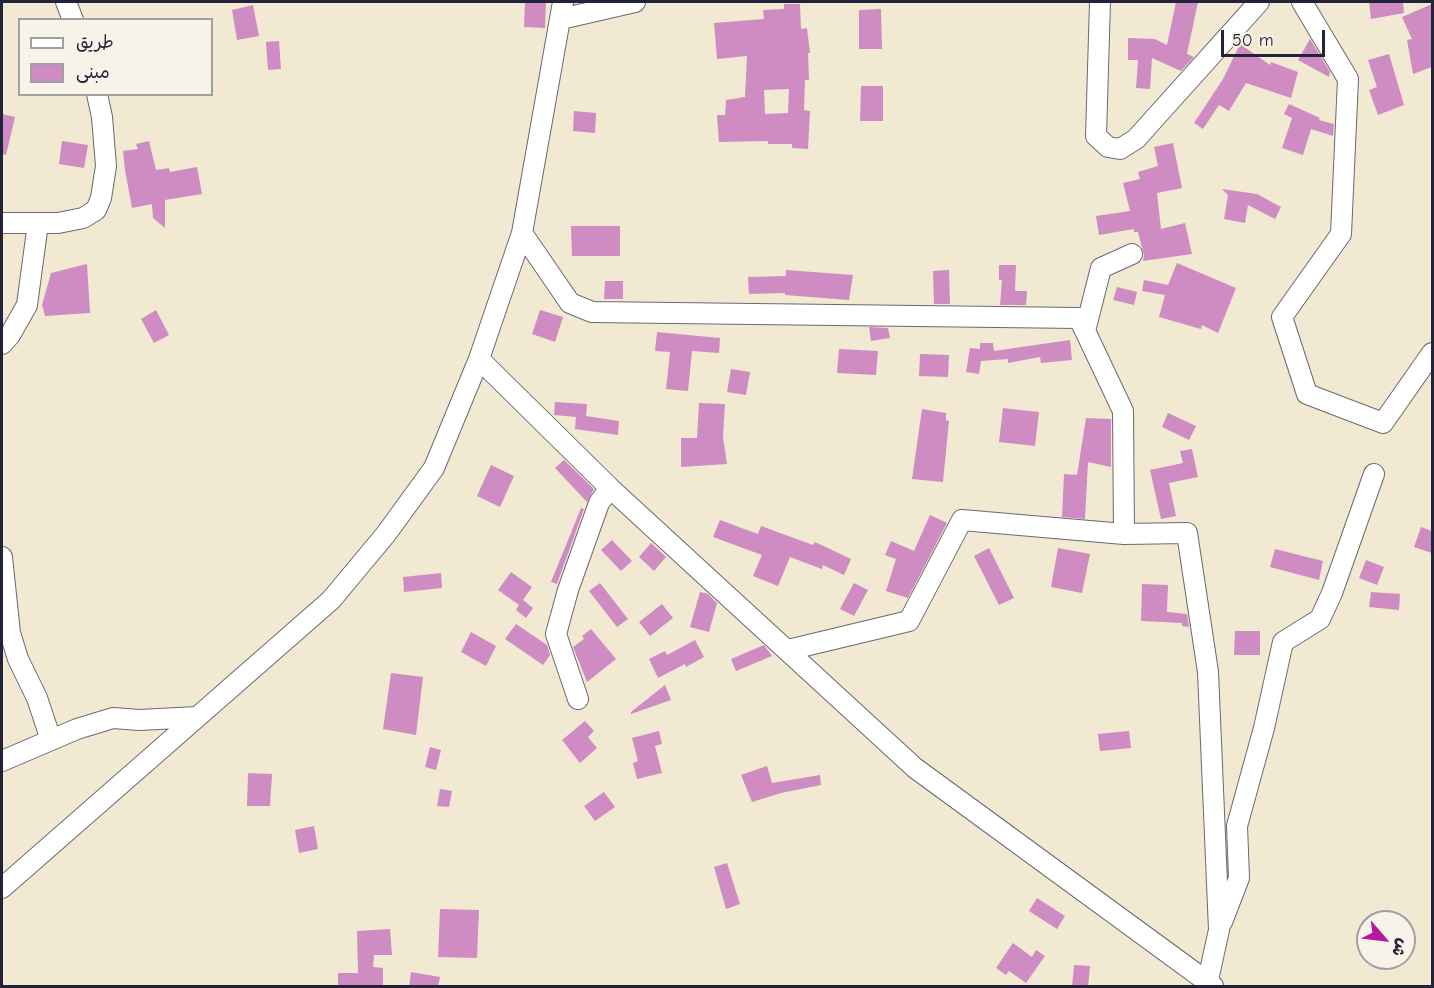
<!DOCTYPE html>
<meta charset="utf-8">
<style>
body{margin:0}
#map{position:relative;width:1434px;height:988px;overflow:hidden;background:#f2e9d2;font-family:"Comic Neue","Playpen Sans Arabic",sans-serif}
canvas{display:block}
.frame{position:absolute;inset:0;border:3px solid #22223b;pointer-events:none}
.legend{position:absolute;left:18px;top:18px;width:195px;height:78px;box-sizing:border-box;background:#f7f3e8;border:2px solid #a29fa3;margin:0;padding:8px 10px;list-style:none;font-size:18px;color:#22223b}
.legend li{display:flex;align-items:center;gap:12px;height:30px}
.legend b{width:30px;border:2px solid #a29fa3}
.north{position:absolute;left:1356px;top:910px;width:60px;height:60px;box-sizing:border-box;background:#f7f3e8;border:2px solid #a29fa3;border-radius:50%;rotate:118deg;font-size:16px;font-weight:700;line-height:24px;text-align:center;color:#22223b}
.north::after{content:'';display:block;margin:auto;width:21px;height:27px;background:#b5179e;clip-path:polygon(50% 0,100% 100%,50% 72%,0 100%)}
.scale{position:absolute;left:1221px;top:30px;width:104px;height:27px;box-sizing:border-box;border:3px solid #22223b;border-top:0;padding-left:8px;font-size:18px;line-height:21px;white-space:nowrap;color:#22223b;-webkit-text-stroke:4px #f7f3e8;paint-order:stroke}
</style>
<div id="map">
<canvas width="1434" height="988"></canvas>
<div class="frame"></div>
<ul class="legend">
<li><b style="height:8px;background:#fff"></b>طريق</li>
<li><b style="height:16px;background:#ce8cc2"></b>مبنى</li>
</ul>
<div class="north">ش</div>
<div class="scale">50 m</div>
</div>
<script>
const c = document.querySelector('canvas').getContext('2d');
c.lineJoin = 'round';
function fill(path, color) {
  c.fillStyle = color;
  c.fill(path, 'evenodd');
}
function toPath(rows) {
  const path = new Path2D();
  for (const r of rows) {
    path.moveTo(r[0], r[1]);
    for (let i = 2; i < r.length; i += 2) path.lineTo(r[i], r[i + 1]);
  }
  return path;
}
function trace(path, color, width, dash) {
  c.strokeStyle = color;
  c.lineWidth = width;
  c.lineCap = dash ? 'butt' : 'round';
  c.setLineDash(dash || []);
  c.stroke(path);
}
fill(toPath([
 [525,2,546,2,545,28,524,27],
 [1176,2,1198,2,1187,54,1194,57,1181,71,1152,58,1150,89,1136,88,1138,60,1128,60,1128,38,1155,39,1167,45],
 [1369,2,1403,2,1404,13,1371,19],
 [784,4,800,4,801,29,807,28,810,53,808,53,809,80,805,80,804,110,810,111,808,149,792,148,792,144,768,144,768,141,719,142,717,115,725,115,726,100,745,97,747,56,717,59,714,23,764,19,763,10,784,9],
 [789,89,788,113,765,114,764,90],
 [1432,4,1432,67,1413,74,1407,40,1412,39,1402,17],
 [253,5,259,36,237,40,232,10],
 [881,9,882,49,859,49,859,10],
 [1310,39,1330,72,1329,77,1298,60],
 [279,41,281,69,268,70,266,42],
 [1240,44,1270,65,1271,62,1298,72,1291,98,1246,83,1229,111,1219,105,1203,129,1194,123,1223,79],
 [1389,54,1404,105,1378,115,1369,90,1377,87,1368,60],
 [861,86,883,86,883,121,860,121],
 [1289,104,1320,118,1319,120,1334,124,1333,136,1311,129,1303,155,1282,148,1292,118,1284,114],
 [574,111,596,113,595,133,573,131],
 [2,114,15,117,6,155,2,154],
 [62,141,88,145,84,168,59,164],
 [149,141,156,170,169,168,170,172,197,167,202,194,165,200,165,228,153,218,152,204,132,208,125,170,123,151,138,149,136,144],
 [1173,143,1182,188,1157,193,1161,229,1185,223,1192,254,1143,261,1144,255,1138,232,1134,232,1134,229,1099,235,1096,216,1130,211,1123,183,1140,179,1138,172,1158,166,1154,147],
 [1222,189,1257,194,1281,207,1275,219,1248,205,1245,223,1224,219,1228,195],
 [571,226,620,226,620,256,572,256],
 [1177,263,1236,288,1218,333,1202,325,1201,329,1159,317,1165,295,1142,291,1144,280,1168,285],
 [87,264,90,313,45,316,42,305,51,273],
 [999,265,1016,265,1015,291,1027,291,1026,305,1000,305,1002,280,999,280],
 [786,270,853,275,849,300,785,295,785,293,749,294,748,277,786,276],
 [949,270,950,304,934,304,933,271],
 [605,281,623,281,623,299,604,299],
 [1117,287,1137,292,1134,305,1113,300],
 [156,310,169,335,154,343,141,319],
 [540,310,563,317,555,342,532,334],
 [869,327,888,328,890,338,871,341],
 [657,332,720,338,719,353,692,351,688,391,666,389,670,352,655,351],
 [1070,340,1072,360,1041,363,1040,357,1008,363,1008,359,981,361,979,374,966,372,970,348,980,349,980,343,993,343,994,351],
 [839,349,878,351,876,375,837,373],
 [920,354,949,355,948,377,919,376],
 [731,369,750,372,746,395,727,392],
 [555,402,587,404,586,416,619,421,618,435,575,429,576,417,554,415],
 [699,403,725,404,723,437,727,464,681,467,681,438,697,438],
 [1003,408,1039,412,1035,446,999,442],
 [922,409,946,413,946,420,949,421,943,482,912,479],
 [1168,413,1196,426,1189,440,1162,427],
 [1086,418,1111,419,1111,467,1088,462,1085,519,1062,517,1064,474,1077,475],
 [1192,449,1198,477,1169,483,1176,516,1161,519,1150,470,1183,463,1180,451],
 [564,460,594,489,587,502,555,468],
 [491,465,514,476,500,507,477,496],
 [581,508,584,509,557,584,551,582],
 [930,515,947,523,908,598,886,591,896,559,885,555,891,541,914,551],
 [720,520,758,534,761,526,813,545,815,542,851,559,844,575,823,565,822,569,790,557,778,586,753,576,762,555,713,537],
 [1421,527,1432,531,1432,553,1414,547],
 [612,540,632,561,621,571,601,550],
 [651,543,666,557,654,571,639,557],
 [989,548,1014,598,999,605,974,556],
 [1058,548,1090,554,1082,593,1051,587],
 [1275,549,1323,561,1319,580,1270,567],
 [1366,560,1384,567,1377,585,1359,578],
 [511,572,532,587,523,600,533,608,526,618,516,610,519,605,498,590],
 [441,573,442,588,404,592,403,577],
 [600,583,628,619,617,627,589,591],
 [854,583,868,590,854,616,840,609],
 [1142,584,1168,585,1167,612,1187,614,1189,627,1182,626,1182,623,1141,621],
 [700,592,708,594,717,603,709,632,690,627],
 [1371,592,1400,594,1399,610,1369,607],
 [662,604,673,618,650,636,639,622],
 [516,624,547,645,550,655,543,665,505,639],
 [591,629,616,659,587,682,573,647,584,639,582,636],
 [1235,631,1260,631,1260,655,1234,655],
 [471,632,496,646,486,666,461,652],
 [695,640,704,657,686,667,685,664,658,678,649,659,665,651,667,655],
 [764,645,772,656,736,671,731,659],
 [391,673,423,677,416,735,383,729],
 [665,685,671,700,631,714,631,712],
 [585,721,594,731,588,737,597,748,580,763,562,740],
 [659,731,662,744,655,746,662,773,637,779,633,763,638,761,632,738],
 [1129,731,1131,748,1100,751,1098,734],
 [430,747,441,750,436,770,425,767],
 [767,766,772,783,820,775,821,785,781,793,752,802,741,775],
 [248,773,272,774,270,806,247,806],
 [440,789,452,791,449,807,437,806],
 [604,792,615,807,595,821,584,806],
 [314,826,318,849,299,853,295,830],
 [727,863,740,904,726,909,714,867],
 [1037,898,1065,916,1057,929,1029,911],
 [440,909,479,910,477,958,438,957],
 [390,929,392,955,374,955,373,967,383,968,383,987,338,987,338,973,358,973,357,931],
 [1013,943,1032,957,1036,950,1045,956,1026,983,1009,971,1006,975,996,968],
 [1074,965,1090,966,1088,987,1072,987],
 [411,972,440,977,438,987,409,987]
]), '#ce8cc2');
const minor = toPath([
 [66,2,73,20],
 [1100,2,1096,136,1108,147,1120,149,1136,139,1259,2],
 [1302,2,1348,79,1341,234,1282,317,1307,394,1383,423,1432,353],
 [561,19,635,2],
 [2,223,58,223,83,218,96,210,101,198,106,166,102,117,97,94],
 [522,233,570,303,592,312,1079,318,1123,411,1124,534,962,520,909,621,788,650],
 [1085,331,1101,268,1132,254],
 [2,344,10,335,27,305,38,223],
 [479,359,610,488,915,768,1213,986],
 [1124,534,1187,533,1208,672,1219,930,1208,980],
 [2,557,10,633,18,659,37,698,51,740],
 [578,699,556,634,568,590,599,503,610,488],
 [2,761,77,729,113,718,139,720,197,717],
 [2,888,331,600,386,534,434,468,479,359,522,233,563,2],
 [1222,922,1239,878,1237,826,1264,728,1283,642,1320,619,1332,593,1374,474]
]);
trace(minor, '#6b6870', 22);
trace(minor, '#fff', 20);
</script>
